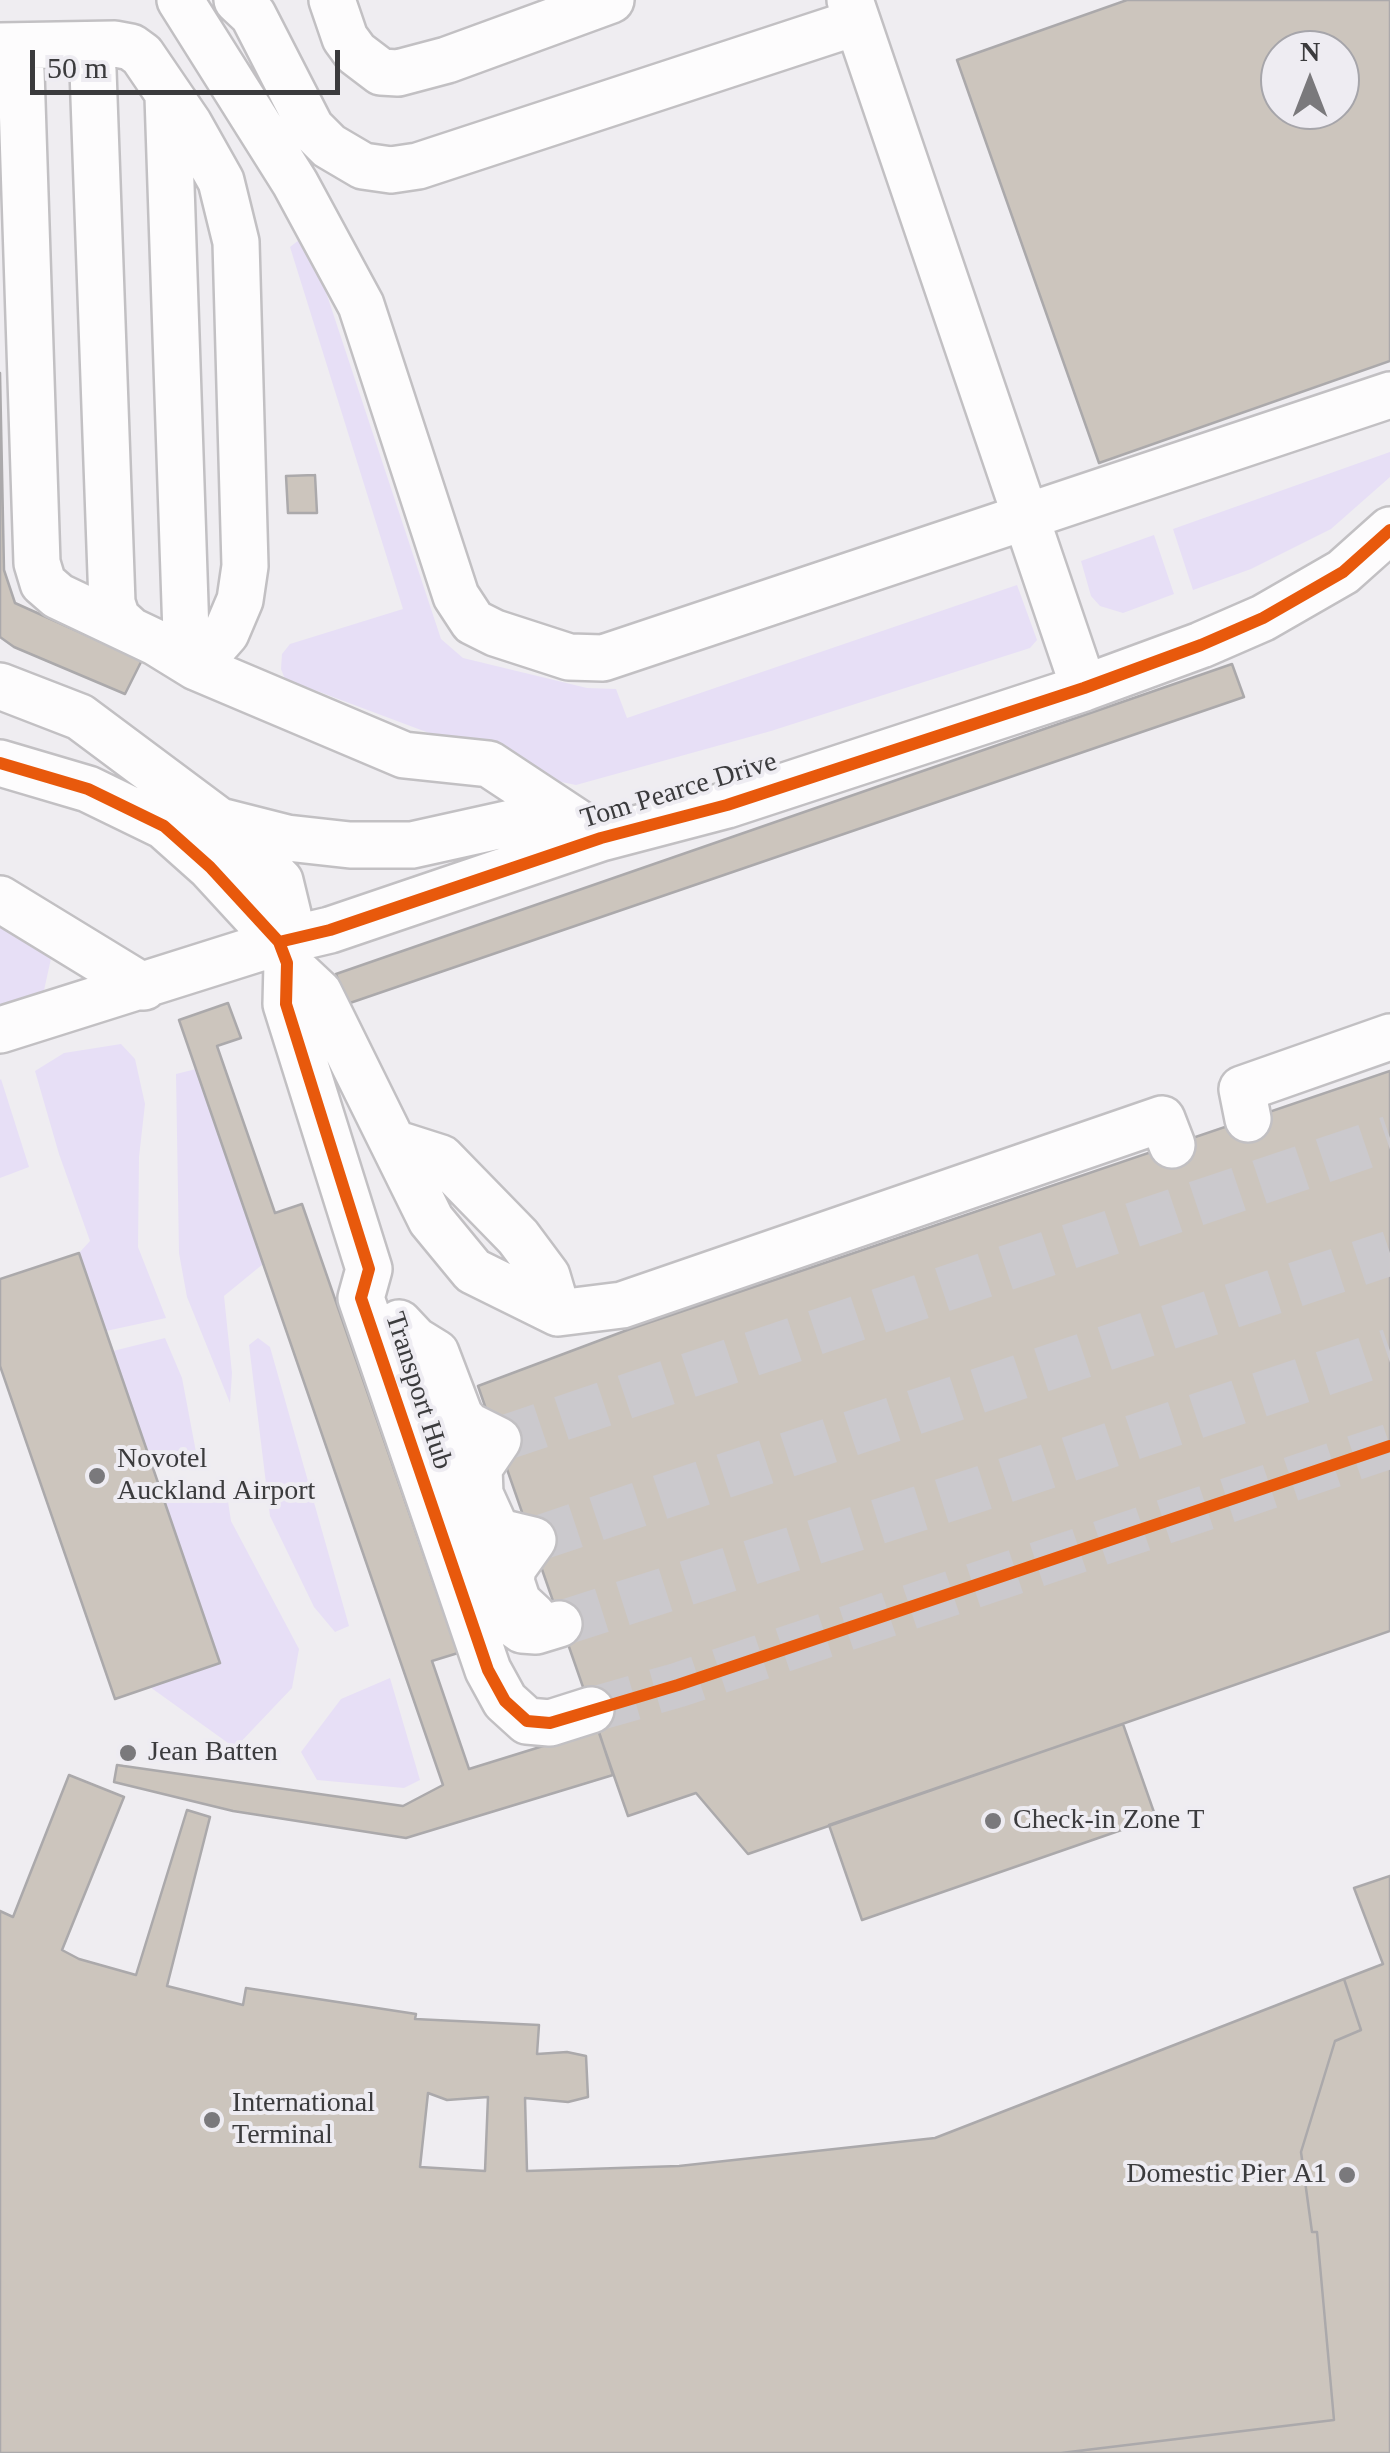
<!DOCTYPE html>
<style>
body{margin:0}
#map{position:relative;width:1390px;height:2453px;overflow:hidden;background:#efedf1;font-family:"Times New Roman",serif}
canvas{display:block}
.north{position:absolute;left:1260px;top:30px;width:100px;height:100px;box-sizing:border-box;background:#eeecf2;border:2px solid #a6a5aa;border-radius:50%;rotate:0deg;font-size:28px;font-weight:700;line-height:40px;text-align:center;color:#3b3b3d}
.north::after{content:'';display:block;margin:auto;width:35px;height:45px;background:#7a797c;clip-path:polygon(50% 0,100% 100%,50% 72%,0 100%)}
.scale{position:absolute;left:30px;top:50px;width:310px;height:45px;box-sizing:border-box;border:5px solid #3b3b3d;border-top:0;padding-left:12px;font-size:30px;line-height:35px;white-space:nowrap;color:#3b3b3d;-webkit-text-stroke:8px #eeecf2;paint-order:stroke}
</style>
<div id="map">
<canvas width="1390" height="2453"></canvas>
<div class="north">N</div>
<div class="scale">50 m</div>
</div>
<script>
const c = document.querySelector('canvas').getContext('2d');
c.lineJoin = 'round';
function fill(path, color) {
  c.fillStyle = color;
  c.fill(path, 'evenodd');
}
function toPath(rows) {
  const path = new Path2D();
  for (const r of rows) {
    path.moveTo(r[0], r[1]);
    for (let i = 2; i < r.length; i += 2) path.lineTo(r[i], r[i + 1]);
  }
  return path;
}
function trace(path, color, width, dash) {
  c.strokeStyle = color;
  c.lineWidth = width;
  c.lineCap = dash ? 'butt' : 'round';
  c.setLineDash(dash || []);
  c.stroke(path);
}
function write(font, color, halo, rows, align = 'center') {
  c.font = font + ' "Times New Roman",serif';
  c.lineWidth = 8;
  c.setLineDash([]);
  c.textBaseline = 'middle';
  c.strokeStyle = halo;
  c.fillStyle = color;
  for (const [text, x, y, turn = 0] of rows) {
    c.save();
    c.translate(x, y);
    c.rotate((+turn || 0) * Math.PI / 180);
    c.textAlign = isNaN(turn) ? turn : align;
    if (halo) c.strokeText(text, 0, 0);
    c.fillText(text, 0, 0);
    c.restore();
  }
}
fill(toPath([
 [299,240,323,283,441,639,463,658,587,688,616,689,627,718,1017,585,1037,640,1030,648,771,731,576,785,557,781,285,679,281,669,282,654,290,644,403,609,290,247],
 [1390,452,1390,477,1331,529,1251,569,1193,590,1173,529],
 [1154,535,1174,594,1123,613,1100,606,1091,596,1081,561],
 [0,917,52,954,41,1004,0,1017],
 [121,1044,135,1059,145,1104,139,1157,138,1247,166,1318,106,1331,79,1253,90,1241,59,1154,35,1071,64,1053],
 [196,1069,263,1264,224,1296,232,1373,230,1403,187,1297,179,1253,176,1074],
 [1,1079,29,1167,0,1178,0,1080],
 [165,1338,182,1378,196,1452,153,1470,113,1351],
 [258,1338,270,1347,349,1626,335,1632,314,1607,270,1516,249,1345],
 [199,1482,227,1495,231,1521,299,1649,292,1688,235,1748,150,1687,220,1663,161,1492],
 [390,1678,420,1780,404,1788,317,1780,301,1752,341,1699]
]), '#e7dff6');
const building = toPath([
 [1127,0,1390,0,1390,361,1099,463,957,60,1127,0],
 [1280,50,1340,50,1340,110,1280,110,1280,50],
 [0,373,4,570,15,603,142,660,125,694,14,647,0,637,0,373],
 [315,475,317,513,288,513,286,476,315,475],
 [1232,664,1244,697,347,1004,336,974,1232,664],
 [228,1003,241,1038,217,1046,275,1213,302,1204,458,1653,432,1661,469,1769,598,1729,613,1775,406,1838,233,1811,114,1782,117,1765,403,1806,443,1785,179,1020,228,1003],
 [1390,1071,1390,1631,748,1854,696,1793,628,1816,478,1386,630,1329,1390,1071],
 [79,1253,220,1663,115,1699,0,1366,0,1279,79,1253],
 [1123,1724,1156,1818,862,1920,829,1825,1123,1724],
 [69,1775,124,1797,62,1950,79,1959,136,1975,187,1810,210,1817,167,1986,243,2005,246,1988,416,2014,415,2019,539,2025,537,2054,567,2052,586,2056,588,2097,568,2102,525,2098,527,2171,679,2166,935,2138,1344,1979,1361,2030,1335,2041,1301,2152,1312,2232,1317,2232,1334,2420,1061,2453,0,2453,0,1911,13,1917,69,1775],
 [428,2093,447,2100,488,2097,485,2171,420,2167,428,2093],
 [1390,1876,1390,2453,1061,2453,1334,2420,1317,2232,1312,2232,1301,2152,1335,2041,1361,2030,1344,1979,1383,1964,1354,1888,1390,1876]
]);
fill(building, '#ccc5bd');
trace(building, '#aba9ab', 2.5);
trace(toPath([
 [498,1440,1390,1138],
 [533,1540,1390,1253],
 [559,1624,980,1489,1390,1351],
 [591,1710,678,1685,1390,1446]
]), '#cbc9cd', 45, [45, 22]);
const minor = toPath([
 [180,0,295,183,361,305,456,596,473,622,495,633,569,657,603,658,1390,395],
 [237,0,253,15,311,128,329,146,363,166,391,170,418,166,857,22],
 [332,0,345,38,356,53,381,72,398,73,447,60,611,0],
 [850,0,1084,688],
 [66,45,87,56,93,70,112,603,117,618,129,629],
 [0,46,115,44,131,47,142,55,189,124,221,181,236,242,245,566,240,600,226,633,196,667],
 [0,47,15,56,21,71,37,563,43,583,58,596,157,643,196,667,404,755,489,764,601,838],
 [168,96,186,634,196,667],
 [0,686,80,717,218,820,280,881,288,914,279,942],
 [0,763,88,789,164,826,210,867,279,942,287,963,286,1004,369,1269,361,1298,488,1670,505,1701,527,1721,550,1723,591,1710],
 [220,821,287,838,350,845,412,845,561,812],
 [0,899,144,987],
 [287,963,319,993,431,1220,473,1271,558,1313,622,1305,1162,1119,1172,1145],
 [0,1030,279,942,330,930,601,838,727,805,1084,688,1201,645,1263,618,1343,572,1390,530],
 [1248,1119,1242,1089,1390,1037],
 [394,1143,441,1158,518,1237,547,1276,558,1313],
 [399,1323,415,1340,436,1353,460,1416,468,1425,498,1440,479,1468,480,1494,495,1527,504,1533,533,1540,513,1568,511,1581,518,1602,533,1616],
 [417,1374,493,1593,508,1620,522,1630,536,1631,559,1624]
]);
trace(minor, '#c2c0c3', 50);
trace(minor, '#fdfcfd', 45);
trace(toPath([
 [0,763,88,789,164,826,210,867,279,942,287,963,286,1004,369,1269,361,1298,488,1670,505,1701,527,1721,550,1723,678,1685,1390,1446],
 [279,942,330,930,601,838,727,805,1084,688,1201,645,1263,618,1343,572,1390,530]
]), '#e8590c', 12);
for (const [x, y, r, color] of [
 [97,1476,10,"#7a797c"],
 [128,1753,10,"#7a797c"],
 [993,1821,10,"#7a797c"],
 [212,2120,10,"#7a797c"],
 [1347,2175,10,"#7a797c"]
]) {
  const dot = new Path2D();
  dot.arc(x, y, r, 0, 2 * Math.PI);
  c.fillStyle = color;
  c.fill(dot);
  trace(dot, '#eeecf2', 4);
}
write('28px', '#3b3b3d', '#eeecf2', [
 ["Tom Pearce Drive",679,791,-17],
 ["Transport Hub",418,1391,72]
]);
write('28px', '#3b3b3d', '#eeecf2', [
 ["Novotel",117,1460],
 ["Auckland Airport",117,1492],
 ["Jean Batten",148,1753],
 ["Check-in Zone T",1013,1821],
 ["International",232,2104],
 ["Terminal",232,2136],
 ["Domestic Pier A1",1327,2175,"right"]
], 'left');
</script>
